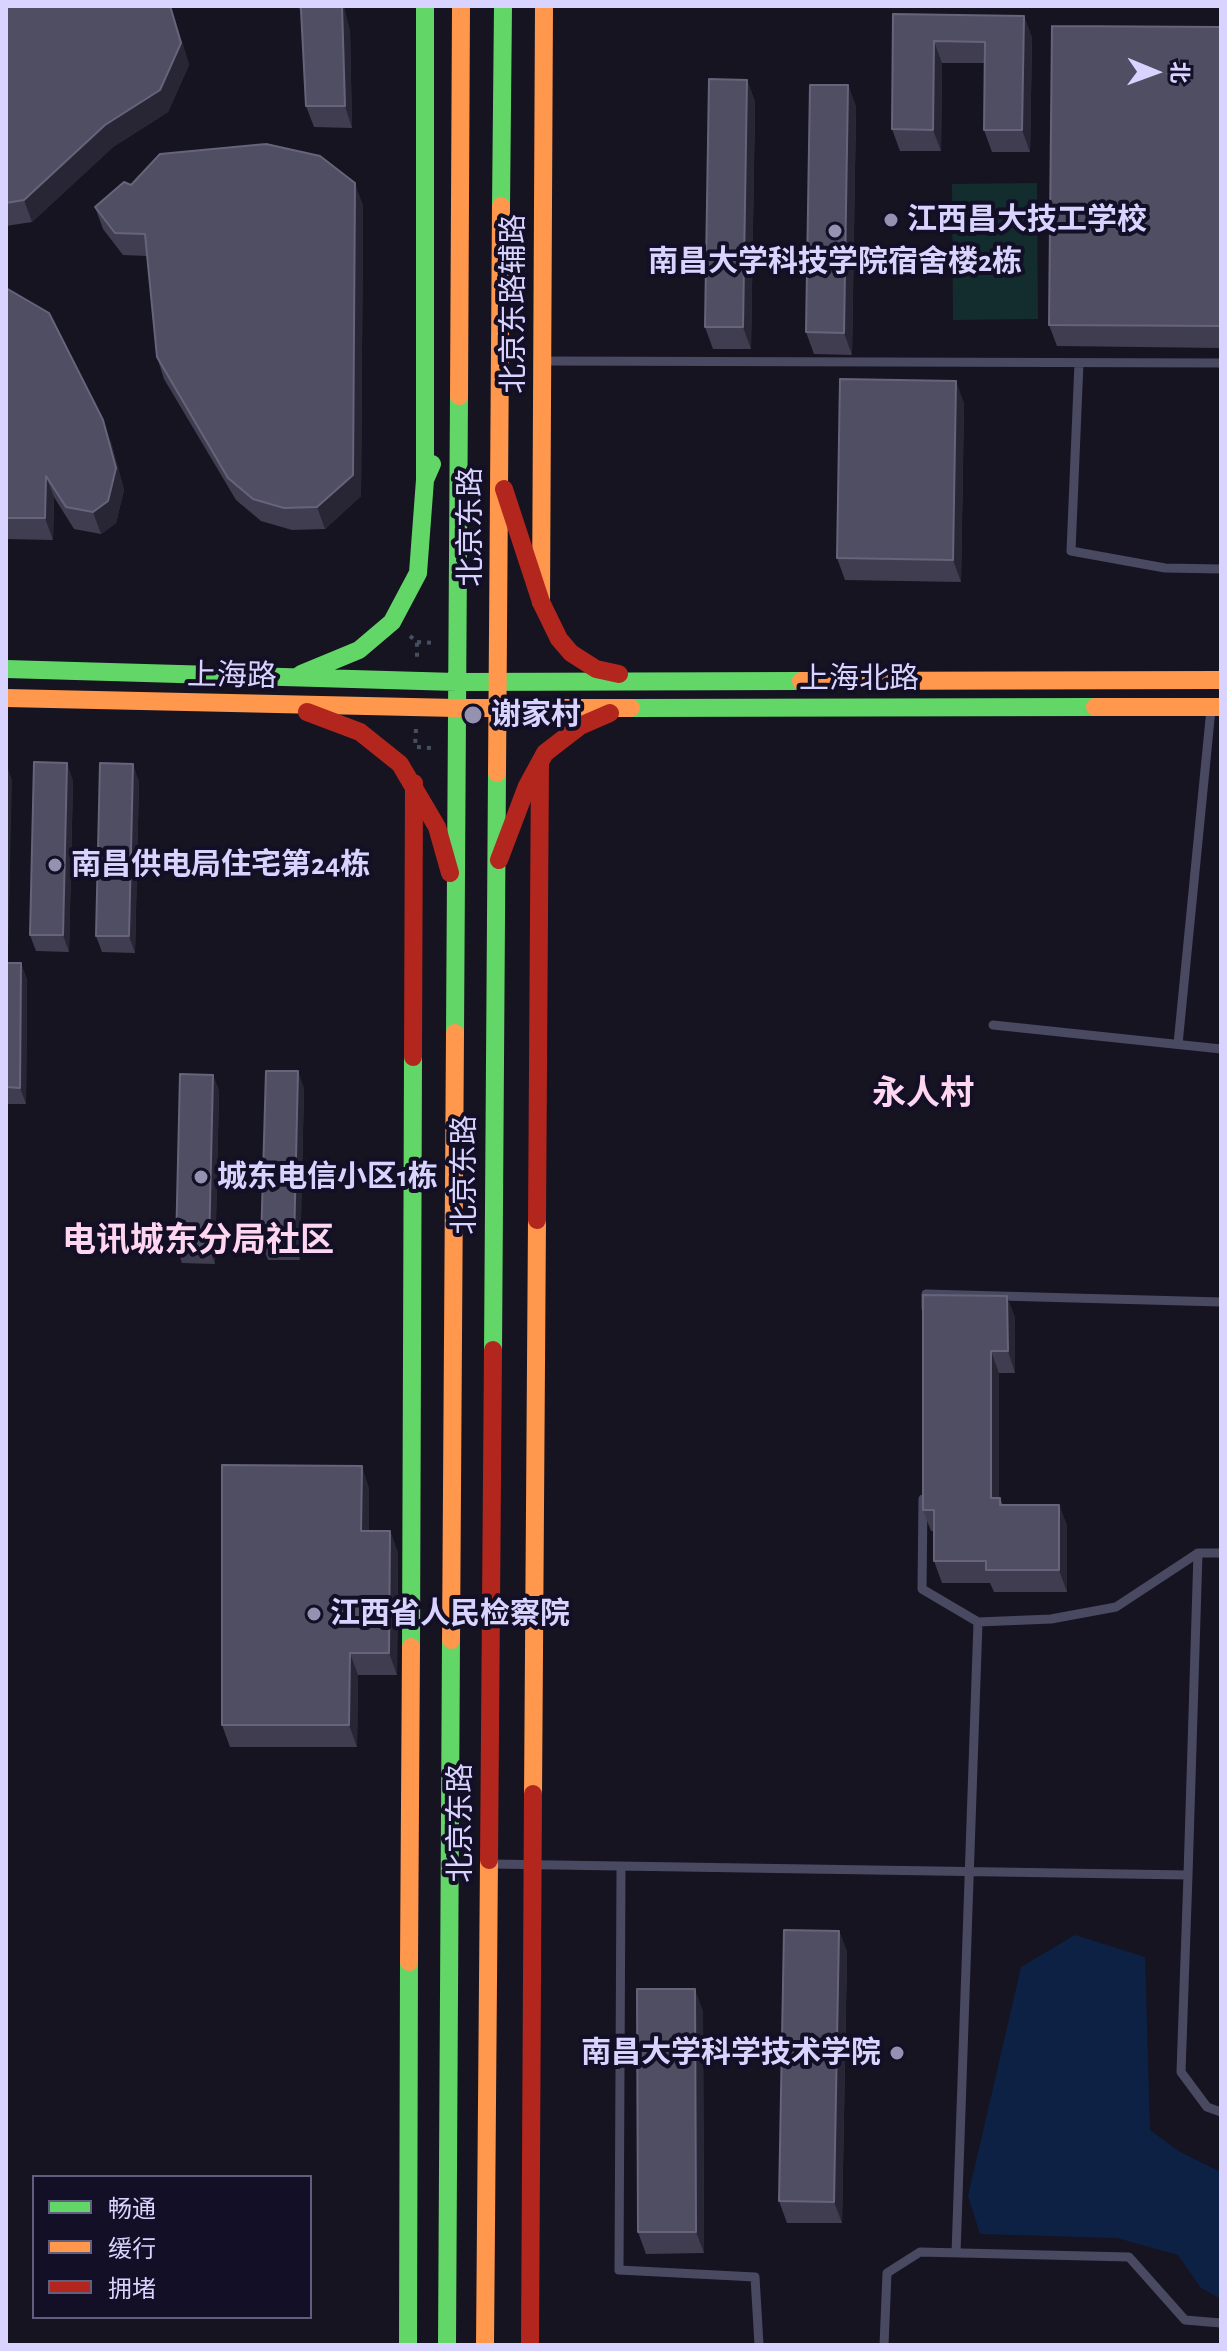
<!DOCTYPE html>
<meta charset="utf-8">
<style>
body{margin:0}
#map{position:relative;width:1227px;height:2351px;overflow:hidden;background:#161421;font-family:"Alegreya Sans","Noto Sans SC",sans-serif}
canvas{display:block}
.frame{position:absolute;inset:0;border:8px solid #d9d4ff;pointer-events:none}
.legend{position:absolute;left:32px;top:2175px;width:280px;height:144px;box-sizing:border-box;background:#130f26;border:2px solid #625e7d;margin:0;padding:10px 14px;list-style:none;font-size:24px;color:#d9d4ff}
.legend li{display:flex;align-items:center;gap:16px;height:40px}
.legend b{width:40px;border:2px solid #625e7d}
.north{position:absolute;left:1115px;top:32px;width:80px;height:80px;-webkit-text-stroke:6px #130f26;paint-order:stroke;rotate:91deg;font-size:22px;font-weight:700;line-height:32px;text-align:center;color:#d9d4ff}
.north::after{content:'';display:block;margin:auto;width:28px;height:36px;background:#d9d4ff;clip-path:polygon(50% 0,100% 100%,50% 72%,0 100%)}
</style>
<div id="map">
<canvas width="1227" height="2351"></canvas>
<div class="frame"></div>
<ul class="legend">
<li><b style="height:10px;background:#63d668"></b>畅通</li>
<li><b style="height:10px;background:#ff974d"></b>缓行</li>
<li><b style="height:10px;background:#b3261e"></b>拥堵</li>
</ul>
<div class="north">北</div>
</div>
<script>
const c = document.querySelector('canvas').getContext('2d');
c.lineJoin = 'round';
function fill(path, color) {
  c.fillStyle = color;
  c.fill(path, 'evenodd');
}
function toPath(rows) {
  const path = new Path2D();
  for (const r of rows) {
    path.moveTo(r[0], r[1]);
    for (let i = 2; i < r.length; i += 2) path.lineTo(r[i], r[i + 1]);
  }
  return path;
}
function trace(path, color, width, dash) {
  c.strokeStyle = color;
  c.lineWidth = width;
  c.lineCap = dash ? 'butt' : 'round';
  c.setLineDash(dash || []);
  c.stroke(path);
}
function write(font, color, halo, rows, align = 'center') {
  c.font = font + ' "Alegreya Sans","Noto Sans SC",sans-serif';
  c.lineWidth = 8;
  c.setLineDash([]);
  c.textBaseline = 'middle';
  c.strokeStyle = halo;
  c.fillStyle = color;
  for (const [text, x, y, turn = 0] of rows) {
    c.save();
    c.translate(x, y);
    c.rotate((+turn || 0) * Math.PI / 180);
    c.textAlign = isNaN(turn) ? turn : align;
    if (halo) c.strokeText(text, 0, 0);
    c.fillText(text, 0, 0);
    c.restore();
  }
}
fill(toPath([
 [1037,183,1038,319,953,320,952,184]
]), '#132c2d');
fill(toPath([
 [1075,1935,1145,1957,1150,2130,1180,2152,1221,2172,1221,2299,1201,2288,1178,2255,1117,2238,980,2234,968,2196,1021,1967]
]), '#0d2144');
trace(toPath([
 [410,636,417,642,417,660],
 [417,642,435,643],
 [416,729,415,747,432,748]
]), '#44505f', 4, [4, 6]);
trace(toPath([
 [544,361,1221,363],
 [1079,363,1071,551,1165,568,1221,569],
 [993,1025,1221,1049],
 [1178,1044,1211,709],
 [926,1308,926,1294,1221,1302],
 [923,1499,922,1589,978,1622],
 [492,1864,1188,1875,1198,1553,1221,1553],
 [621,1869,619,2270,755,2277,759,2345],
 [1188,1875,1181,2072,1207,2107,1221,2112],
 [956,2253,978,1622,1051,1619,1116,1607,1198,1553],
 [884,2345,887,2273,920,2252,1129,2257,1185,2320,1221,2323]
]), '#4a4962', 9);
trace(toPath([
 [425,6,425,480],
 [501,206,503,6],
 [6,669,456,682,801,681],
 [301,674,359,650,392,622,418,573,425,480,432,464],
 [631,708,1095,707],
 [455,1033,459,396],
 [493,1350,497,773],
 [411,1647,413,1057],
 [408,2345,409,1962],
 [447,2345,451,1640]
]), '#63d668', 18);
trace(toPath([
 [459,396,461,6],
 [541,602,544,6],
 [801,681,1221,680],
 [6,698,456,708,631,708],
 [1095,707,1221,707],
 [497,773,501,206],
 [451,1640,455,1033],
 [533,1794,537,1220],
 [409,1962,411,1647],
 [485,2345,489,1860]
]), '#ff974d', 18);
trace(toPath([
 [504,489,541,602,559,639,571,653,596,669,619,674],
 [307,712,360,732,400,764,437,827,450,873],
 [499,860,527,786,545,753,580,726,610,713],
 [413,1057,414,783],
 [537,1220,540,762],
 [489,1860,493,1350],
 [530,2345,533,1794]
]), '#b3261e', 18);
fill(toPath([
 [6,6,171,6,189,65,168,112,113,147,32,222,6,226],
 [1022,6,1061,6,1061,8,1022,8],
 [1090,6,1128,6,1128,7,1090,7],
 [893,14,1024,16,1032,38,1030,152,992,152,984,130,985,63,942,63,941,151,900,151,892,129],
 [1221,27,1221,348,1057,346,1049,325],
 [350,30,352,128,314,127,306,106],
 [747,80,755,102,751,349,713,349,705,327],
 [848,85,856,107,852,355,814,354,806,332],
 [131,185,363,205,361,496,325,529,292,530,261,521,236,500,164,379,157,357,147,256,123,255,103,229,95,207],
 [6,288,111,442,124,490,116,523,101,534,74,529,54,497,53,540,6,539],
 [964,403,961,582,845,580,837,558],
 [73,780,69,952,36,951,30,935],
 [139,781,135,953,102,952,96,936],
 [6,963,21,963,27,980,26,1104,6,1104],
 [213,1075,219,1091,215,1264,182,1263,176,1246],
 [304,1088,300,1260,268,1260,261,1243],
 [923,1295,1015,1317,1015,1373,999,1373,999,1498,1000,1498,1003,1505,1059,1505,1067,1526,1067,1592,994,1592,990,1583,942,1583,934,1561,934,1531,931,1531,923,1510],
 [369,1488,369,1531,390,1531,398,1553,397,1675,358,1675,357,1747,230,1747,222,1725],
 [839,1931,847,1952,842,2223,787,2223,779,2201],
 [703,2011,704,2253,646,2254,638,2232]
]), '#403d50');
fill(toPath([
 [170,6,171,6,189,65,168,112,113,147,32,222,24,200],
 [342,6,344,6,350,30,352,128,345,106],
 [1024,16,1032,38,1030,152,1022,130],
 [934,41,942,63,941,151,933,130],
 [747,80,755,102,751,349,743,327],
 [848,85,856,107,852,355,844,333],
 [355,183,363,205,361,496,325,529,317,507],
 [956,381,964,403,961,582,953,560],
 [103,420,111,442,124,490,116,523,101,534,93,512],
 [46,476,54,497,53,540,45,518],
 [6,763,12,780,8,953,6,946],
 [67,763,73,780,69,952,63,935],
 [133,764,139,781,135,953,129,936],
 [21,963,27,980,26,1104,20,1088],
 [298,1071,304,1088,300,1260,294,1244],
 [213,1075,219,1091,215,1264,209,1247],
 [1007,1296,1015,1317,1015,1373,1008,1351],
 [991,1351,999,1373,999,1520,991,1498],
 [362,1466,369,1488,369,1553,361,1531],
 [1059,1505,1067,1526,1067,1592,1059,1570],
 [390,1531,398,1553,397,1675,389,1653],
 [350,1653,358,1675,357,1747,349,1725],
 [839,1931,847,1952,842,2223,834,2202],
 [695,1989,703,2011,704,2253,696,2232]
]), '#282635');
const building = toPath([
 [6,6,170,6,181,43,160,90,105,125,24,200,6,203,6,6],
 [300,6,342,6,345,106,306,106,301,10,300,6],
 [893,14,1024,16,1022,130,984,130,985,42,934,41,933,130,892,129,893,14],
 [1052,26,1221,27,1221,326,1049,325,1052,26],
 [709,79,747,80,743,327,705,327,709,79],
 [810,85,848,85,844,333,806,332,810,85],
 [266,144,320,156,355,183,353,475,317,507,284,508,253,499,228,478,157,357,145,234,115,233,95,207,124,182,131,185,160,154,266,144],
 [6,288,49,313,103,420,116,468,108,501,93,512,66,507,46,476,45,518,6,518,6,288],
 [840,379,956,381,953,560,837,558,840,379],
 [34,762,67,763,63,935,30,935,34,762],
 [100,763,133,764,129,936,96,936,100,763],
 [6,963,21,963,20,1088,6,1087,6,963],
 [266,1071,298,1071,294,1244,261,1243,266,1071],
 [180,1074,213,1075,209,1247,176,1246,180,1074],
 [923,1295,1007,1296,1008,1351,991,1351,991,1498,1000,1498,1000,1505,1059,1505,1059,1570,986,1570,986,1561,934,1561,934,1510,923,1510,923,1295],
 [222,1465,362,1466,361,1531,390,1531,389,1653,350,1653,349,1725,222,1725,222,1465],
 [784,1930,839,1931,834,2202,779,2201,784,1930],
 [637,1989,695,1989,696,2232,638,2232,637,1989]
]);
fill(building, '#504e63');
trace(building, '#66637b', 2);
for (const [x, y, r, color] of [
 [891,220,8,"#9591b1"],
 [835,231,8,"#9591b1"],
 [473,715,10,"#9591b1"],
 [55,865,8,"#9591b1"],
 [201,1177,8,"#9591b1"],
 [314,1614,8,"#9591b1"],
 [897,2053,8,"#9591b1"]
]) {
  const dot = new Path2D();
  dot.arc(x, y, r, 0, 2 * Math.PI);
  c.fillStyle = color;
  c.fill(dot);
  trace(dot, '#130f26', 3);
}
write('bold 30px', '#d9d4ff', '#130f26', [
 ["江西昌大技工学校",907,220],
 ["南昌大学科技学院宿舍楼2栋",835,262,"center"],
 ["谢家村",491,715],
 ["南昌供电局住宅第24栋",71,865],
 ["城东电信小区1栋",217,1177],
 ["江西省人民检察院",330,1614],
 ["南昌大学科学技术学院",881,2053,"right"]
], 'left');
write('30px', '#d9d4ff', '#130f26', [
 ["北京东路辅路",514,304,-90],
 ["北京东路",471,527,-90],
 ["上海路",232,676,1],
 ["上海北路",859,679],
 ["北京东路",465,1175,-90],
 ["北京东路",461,1823,-90]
]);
write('bold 34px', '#ffd6f0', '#130f26', [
 ["永人村",923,1094],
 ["电讯城东分局社区",198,1241]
]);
</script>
